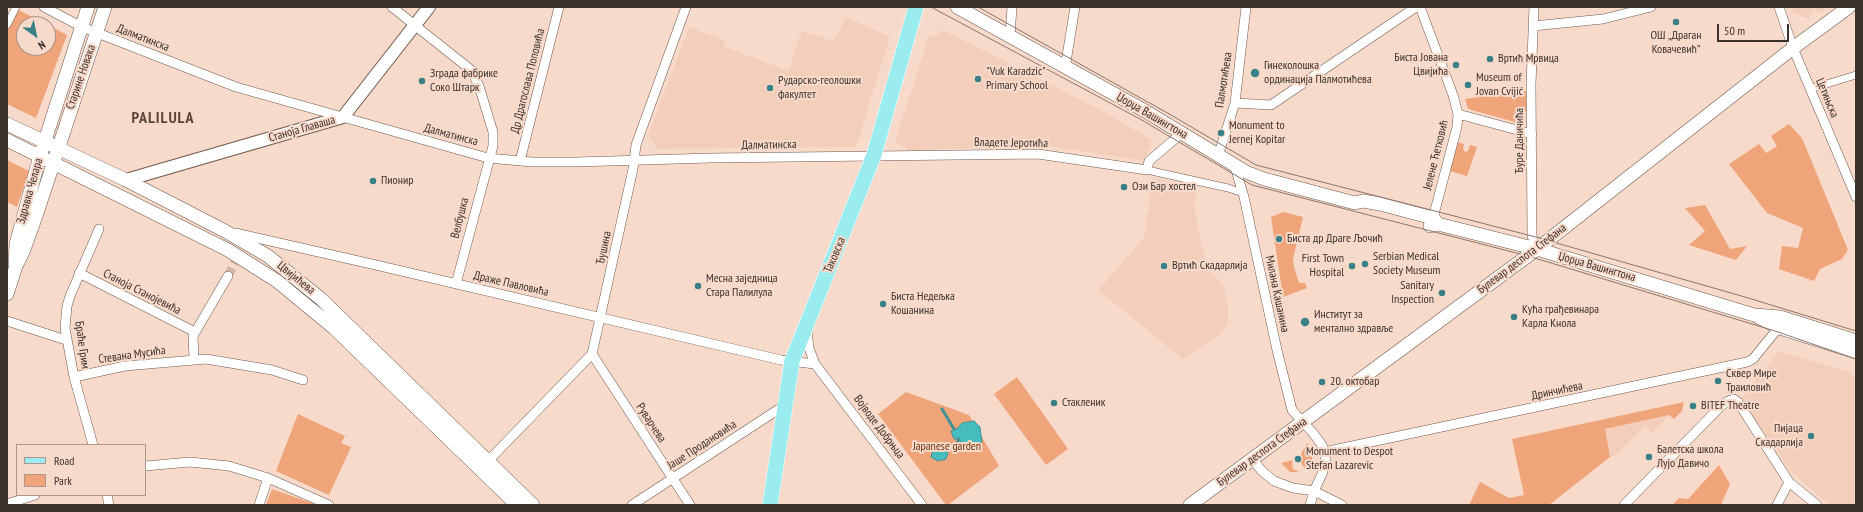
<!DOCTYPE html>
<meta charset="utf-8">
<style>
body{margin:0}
#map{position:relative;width:1863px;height:512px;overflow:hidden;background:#f8dacb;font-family:"PT Sans Narrow",sans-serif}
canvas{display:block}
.frame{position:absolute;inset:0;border:8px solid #3c312b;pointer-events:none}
.legend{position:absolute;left:16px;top:444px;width:130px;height:52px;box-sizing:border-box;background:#f8dacb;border:1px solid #ad968b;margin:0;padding:5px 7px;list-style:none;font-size:12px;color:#3c312b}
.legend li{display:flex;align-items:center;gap:8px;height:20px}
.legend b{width:20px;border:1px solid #ad968b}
.north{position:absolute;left:16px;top:16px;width:40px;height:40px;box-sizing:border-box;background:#f8dacb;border:1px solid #ad968b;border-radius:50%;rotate:147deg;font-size:11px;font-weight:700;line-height:16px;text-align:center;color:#3c312b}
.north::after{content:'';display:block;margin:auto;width:14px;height:18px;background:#398184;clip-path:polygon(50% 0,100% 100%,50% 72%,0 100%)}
.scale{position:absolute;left:1717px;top:24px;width:72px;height:18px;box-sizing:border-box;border:2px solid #3c312b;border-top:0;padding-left:5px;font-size:12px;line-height:14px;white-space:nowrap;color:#3c312b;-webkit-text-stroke:3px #f8dacb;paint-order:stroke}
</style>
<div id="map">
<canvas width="1863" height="512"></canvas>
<div class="frame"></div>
<ul class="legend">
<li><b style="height:5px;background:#9aecef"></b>Road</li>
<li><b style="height:11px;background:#efa47a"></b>Park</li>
</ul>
<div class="north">N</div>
<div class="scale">50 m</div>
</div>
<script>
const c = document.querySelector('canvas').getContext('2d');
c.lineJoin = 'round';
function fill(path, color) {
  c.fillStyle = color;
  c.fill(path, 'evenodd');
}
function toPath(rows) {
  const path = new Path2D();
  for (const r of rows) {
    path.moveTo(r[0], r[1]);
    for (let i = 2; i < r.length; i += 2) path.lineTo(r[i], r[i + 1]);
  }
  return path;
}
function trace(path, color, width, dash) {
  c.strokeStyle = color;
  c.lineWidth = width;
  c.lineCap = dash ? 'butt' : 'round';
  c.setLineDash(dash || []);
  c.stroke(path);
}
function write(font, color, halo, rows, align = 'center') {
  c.font = font + ' "PT Sans Narrow",sans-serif';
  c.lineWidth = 4;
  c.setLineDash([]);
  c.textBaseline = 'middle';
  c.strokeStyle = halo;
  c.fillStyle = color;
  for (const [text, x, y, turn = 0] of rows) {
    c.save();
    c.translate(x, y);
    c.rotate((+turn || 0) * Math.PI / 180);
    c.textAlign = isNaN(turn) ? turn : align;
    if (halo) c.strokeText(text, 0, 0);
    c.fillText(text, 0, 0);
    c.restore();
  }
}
fill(toPath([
 [1793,7,1825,7,1823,13,1813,9,1809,19,1791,12],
 [846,17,890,37,857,144,854,147,657,149,648,135,689,27,724,40,725,47,789,71,801,31,834,41],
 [943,30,1099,109,1152,140,1144,161,1042,145,910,151,895,141,929,36,939,34],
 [1153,178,1197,186,1194,206,1201,243,1206,261,1211,271,1223,285,1228,306,1228,323,1221,334,1183,359,1098,290,1144,238],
 [1779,351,1849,372,1856,377,1856,505,1830,505,1792,473,1741,399],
 [1669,415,1652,433,1645,426,1616,455,1610,457,1604,429]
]), '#f3cfbb');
fill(toPath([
 [13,7,46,24,24,24,24,48,48,48,48,25,67,35,36,118,7,104,7,20],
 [1521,91,1527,91,1527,111,1522,112,1522,124,1468,109,1465,99],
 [1789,124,1802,138,1848,250,1842,259,1820,269,1814,281,1779,269,1782,246,1798,248,1803,228,1767,213,1729,164,1759,144,1766,153,1777,146,1771,136],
 [1457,142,1464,144,1463,149,1465,152,1468,151,1470,145,1477,147,1467,176,1450,171],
 [7,160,29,171,17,207,7,202],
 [1705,205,1730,249,1747,246,1736,260,1689,245,1705,231,1685,208],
 [1283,212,1303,217,1293,259,1294,267,1299,283,1305,283,1307,288,1283,297,1271,217],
 [1017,377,1068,449,1046,465,994,394],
 [906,392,969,415,999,466,948,505,946,505,878,414],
 [1684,402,1682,411,1674,419,1669,415,1605,429,1610,457,1549,505,1469,505,1480,482,1509,498,1524,495,1512,439],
 [298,414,345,436,341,443,351,447,329,495,276,471],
 [1307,443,1313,454,1311,464,1306,470,1301,463,1303,458,1301,454],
 [1293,460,1292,463,1293,469,1299,472,1290,472,1281,463],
 [1719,465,1730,484,1721,505,1672,505,1679,498,1688,499],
 [272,489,317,505,266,505]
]), '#efa47a');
const water = toPath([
 [974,421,980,427,982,442,974,446,962,445,959,439,954,439,951,431,958,428,962,423,974,421],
 [938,446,945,447,948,453,946,459,938,461,931,457,933,449,938,446]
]);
fill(water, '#46bcbf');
trace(water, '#439293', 1);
trace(toPath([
 [942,409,954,429],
 [946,449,955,446,959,439]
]), '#439293', 3);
trace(toPath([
 [228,276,235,262]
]), '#d2b8ab', 9, [9, 4.5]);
const pedestrian = toPath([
 [7,25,16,7],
 [1810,89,1856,75],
 [1147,170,1228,188,1243,193]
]);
const minor = toPath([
 [44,7,82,27,236,87,488,158,532,162,576,162,711,158,1038,154,1147,170,1149,161,1182,133],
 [392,7,471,70,479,86,493,132,493,146,456,284],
 [1420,7,1453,95,1458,114,1457,127,1433,218],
 [1534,7,1531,84,1532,236,1537,249],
 [1779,7,1793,48,1856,197],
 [1533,26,1603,19,1651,7],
 [1010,36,1012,7],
 [1065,68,1075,7],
 [1235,103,1271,105,1416,7],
 [1458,114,1532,134],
 [1218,156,1235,103,1246,7],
 [520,161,559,7],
 [1235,167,1244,197,1277,350,1292,410,1313,433,1322,445,1324,452,1326,461,1322,474,1314,491,1310,505],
 [235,233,376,265,781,360,815,364],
 [79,273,195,332],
 [7,321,66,340],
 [807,331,809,348,815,364,922,505],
 [592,354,690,505],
 [194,359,193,336,228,276],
 [74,377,125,366,206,359,272,370,303,380],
 [93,445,74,377,65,328,67,306,70,296,99,229],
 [1324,452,1747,362,1753,359,1775,332,1780,328],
 [1252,459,1262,471,1274,481,1293,488,1314,491,1342,505],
 [488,461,592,354,633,169,636,145,686,7],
 [145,466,190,462,229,466,268,478,329,505],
 [107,495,109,505],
 [7,504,35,495],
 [259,505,268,478],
 [632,505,785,405],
 [1624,505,1720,407,1726,402,1734,399,1738,402,1789,482,1817,505],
 [1777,505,1789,482]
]);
const tertiary = toPath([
 [126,180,343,117,429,7]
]);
const secondary = toPath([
 [957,7,1145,111,1246,172,1264,179,1355,203,1363,201,1380,204,1433,218,1438,224],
 [7,124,126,180,225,231,268,256,321,299,533,505],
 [7,140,228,250,277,281,334,328,517,505],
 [1430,226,1438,224,1537,249,1754,315,1780,317,1856,341],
 [15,264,16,244,40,156,88,7],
 [7,294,16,266,23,252,36,216,105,7],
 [1758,317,1780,328,1856,352],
 [1190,505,1537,249,1793,48,1849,7]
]);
const primary = toPath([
 [770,505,792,361,874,155,916,7]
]);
trace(pedestrian, '#70574a', 8);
trace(minor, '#70574a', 10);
trace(tertiary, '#70574a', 14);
trace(secondary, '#70574a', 14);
trace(primary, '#fff', 16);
trace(pedestrian, '#fff', 7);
trace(minor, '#fff', 9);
trace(tertiary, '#fff', 12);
trace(secondary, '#fff', 13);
trace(primary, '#9aecef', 15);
trace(toPath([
 [931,7,1140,119,1252,185,1528,256,1775,331,1856,359],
 [978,7,1171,115,1256,165,1532,236,1745,297,1856,331]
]), '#89766c', 1);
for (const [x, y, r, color] of [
 [1676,22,4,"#398184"],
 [1490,59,4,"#398184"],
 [1456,65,4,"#398184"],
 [1255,73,5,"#398184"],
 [978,79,4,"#398184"],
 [422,81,4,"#398184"],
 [1468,85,4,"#398184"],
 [770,88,4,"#398184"],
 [1221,133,4,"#398184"],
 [373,181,4,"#398184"],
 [1124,187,4,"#398184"],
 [1279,239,4,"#398184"],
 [1365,264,4,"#398184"],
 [1164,266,4,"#398184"],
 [1352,266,4,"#398184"],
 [698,286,4,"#398184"],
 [1442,293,4,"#398184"],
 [883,304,4,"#398184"],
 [1514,317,4,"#398184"],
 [1305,322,5,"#398184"],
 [1718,381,4,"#398184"],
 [1322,382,4,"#398184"],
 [1054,403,4,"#398184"],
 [1693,406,4,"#398184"],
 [1811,436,4,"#398184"],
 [1649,457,4,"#398184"],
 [1298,459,4,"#398184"]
]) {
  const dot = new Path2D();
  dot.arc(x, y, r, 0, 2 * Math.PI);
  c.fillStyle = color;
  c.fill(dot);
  trace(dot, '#f8dacb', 1.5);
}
write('12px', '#3c312b', '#f8dacb', [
 ["ОШ „Драган",1676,36,"center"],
 ["Ковачевић”",1676,50,"center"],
 ["Биста Јована",1448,58,"right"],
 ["Цвијића",1448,72,"right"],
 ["Вртић Мрвица",1498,59],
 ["Гинеколошка",1264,66],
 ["ординација Палмотићева",1264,80],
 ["\"Vuk Karadzic\"",986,72],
 ["Primary School",986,86],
 ["Зграда фабрике",430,74],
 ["Соко Штарк",430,88],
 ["Museum of",1476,78],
 ["Jovan Cvijić",1476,92],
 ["Рударско-геолошки",778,81],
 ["факултет",778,95],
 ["Monument to",1229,126],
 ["Jernej Kopitar",1229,140],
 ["Пионир",381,181],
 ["Ози Бар хостел",1132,187],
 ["Биста др Драге Љочић",1287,239],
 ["Serbian Medical",1373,257],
 ["Society Museum",1373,271],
 ["First Town",1344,259,"right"],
 ["Hospital",1344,273,"right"],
 ["Вртић Скадарлија",1172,266],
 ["Месна заједница",706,279],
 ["Стара Палилула",706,293],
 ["Sanitary",1434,286,"right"],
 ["Inspection",1434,300,"right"],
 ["Биста Недељка",891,297],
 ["Кошанина",891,311],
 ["Кућа грађевинара",1522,310],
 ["Карла Кнола",1522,324],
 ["Институт за",1314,315],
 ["ментално здравље",1314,329],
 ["Сквер Мире",1726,374],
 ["Траиловић",1726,388],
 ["20. октобар",1330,382],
 ["Стакленик",1062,403],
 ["BITEF Theatre",1701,406],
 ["Пијаца",1803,429,"right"],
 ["Скадарлија",1803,443,"right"],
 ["Балетска школа",1657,450],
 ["Лујо Давичо",1657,464],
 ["Monument to Despot",1306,452],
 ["Stefan Lazarevic",1306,466]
], 'left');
write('12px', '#3c312b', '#f8dacb', [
 ["Далматинска",143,38,21],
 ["Старине Новака",81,77,-71],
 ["Палмотићева",1224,80,-81],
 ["Др Драгослава Поповића",528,81,-76],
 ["Цетињска",1827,98,67],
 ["Џорџа Вашингтона",1152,116,30],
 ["Станоја Главаша",302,129,-16],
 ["Далматинска",451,135,15],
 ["Ђуре Даничића",1520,141,-90],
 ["Владете Јеротића",1011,143,1],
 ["Далматинска",769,145,-1],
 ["Јелене Ћетковић",1436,155,-76],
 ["Здравка Челара",30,191,-74],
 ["Велбушка",460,218,-76],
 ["Ђушина",604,248,-78],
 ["Таковска",835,255,-67],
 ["Булевар деспота Стефана",1522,259,-37],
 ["Џорџа Вашингтона",1597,267,16],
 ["Цвијићева",296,278,39],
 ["Драже Павловића",511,284,13],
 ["Станоја Станојевића",142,292,27],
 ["Милана Кашанина",1277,294,78],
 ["Браће Грим",82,345,82],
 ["Стевана Мусића",132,355,-8],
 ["Дринчићева",1557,391,-12],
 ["Руварчева",651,423,57],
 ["Војводе Добрњца",879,427,53],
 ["Јаше Продановића",702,445,-33],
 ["Булевар деспота Стефана",1262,452,-36]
]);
write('12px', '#6c320a', '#f8dacb', [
 ["Japanese garden",947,447]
]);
c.letterSpacing = '1px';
write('bold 16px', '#5c4538', '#f8dacb', [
 ["PALILULA",163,118]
]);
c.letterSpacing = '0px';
</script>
